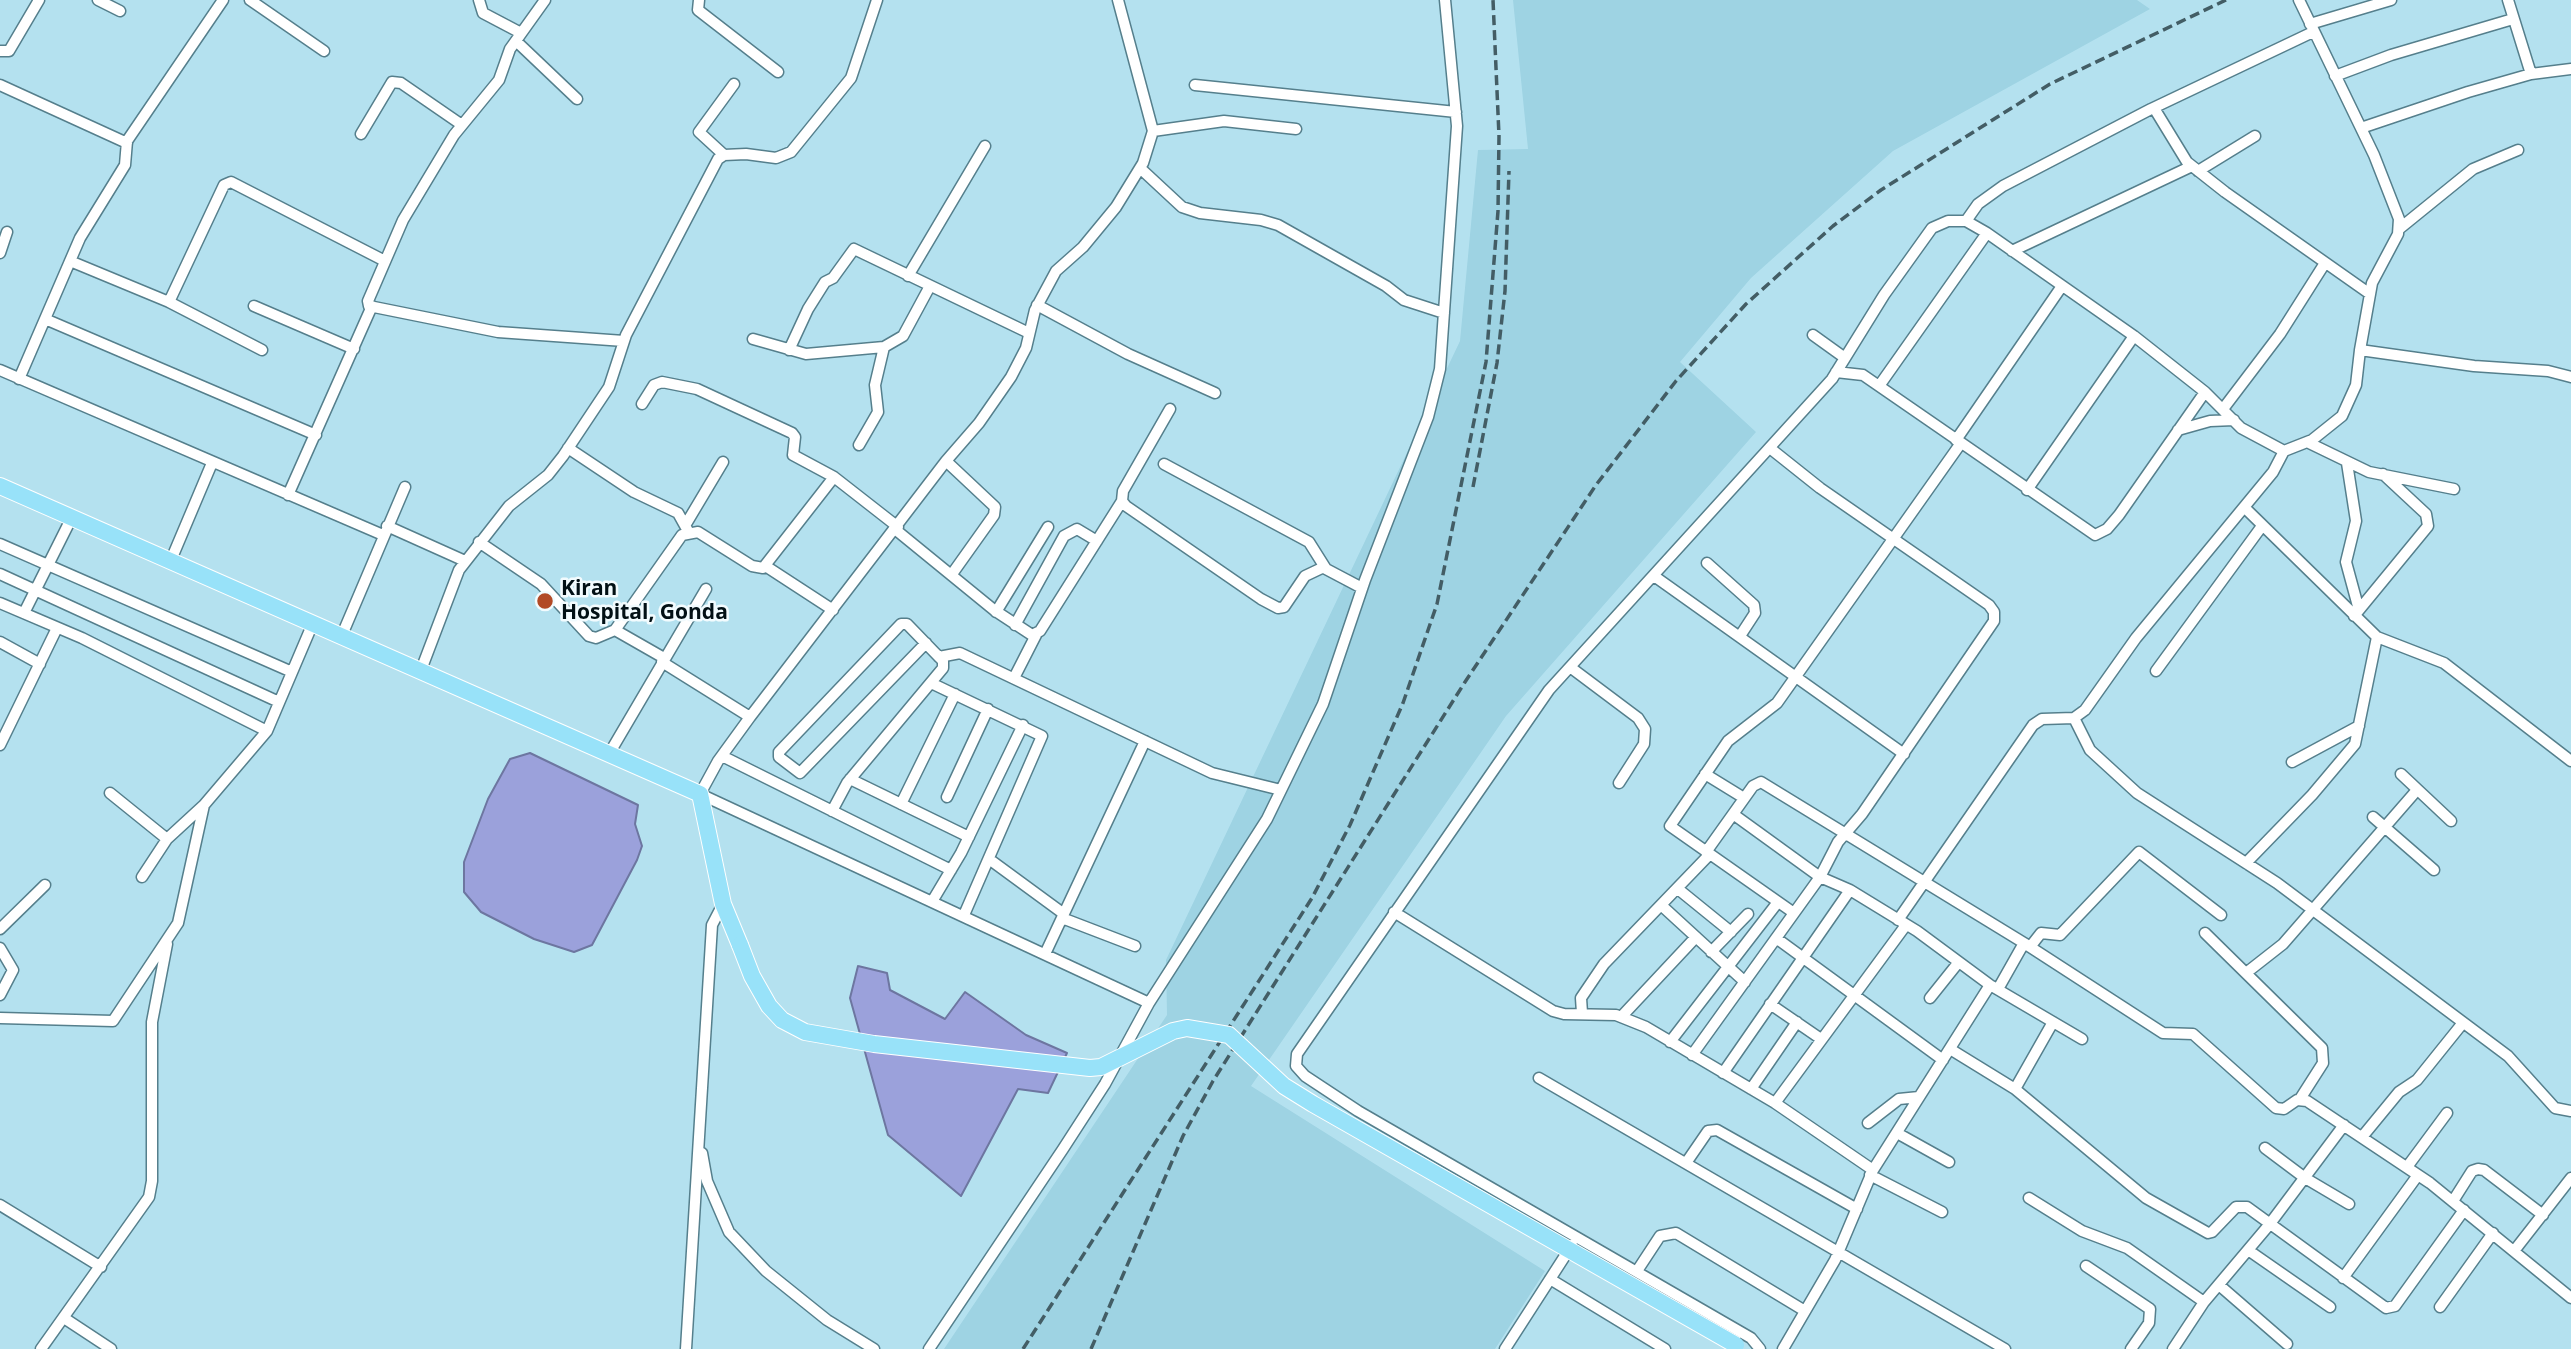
<!DOCTYPE html>
<style>
body{margin:0}
canvas{display:block;background:#b4e1ef}
</style>
<canvas width="2571" height="1349"></canvas>
<script>
const c = document.querySelector('canvas').getContext('2d');
c.lineJoin = 'round';
function fill(path, color) {
  c.fillStyle = color;
  c.fill(path, 'evenodd');
}
function toPath(rows) {
  const path = new Path2D();
  for (const r of rows) {
    path.moveTo(r[0], r[1]);
    for (let i = 2; i < r.length; i += 2) path.lineTo(r[i], r[i + 1]);
  }
  return path;
}
function trace(path, color, width, dash) {
  c.strokeStyle = color;
  c.lineWidth = width;
  c.lineCap = dash ? 'butt' : 'round';
  c.setLineDash(dash || []);
  c.stroke(path);
}
function write(font, color, halo, rows, align = 'center') {
  c.font = font + ' "Open Sans",sans-serif';
  c.lineWidth = 5;
  c.setLineDash([]);
  c.textBaseline = 'middle';
  c.strokeStyle = halo;
  c.fillStyle = color;
  for (const [text, x, y, turn = 0] of rows) {
    c.save();
    c.translate(x, y);
    c.rotate((+turn || 0) * Math.PI / 180);
    c.textAlign = isNaN(turn) ? turn : align;
    if (halo) c.strokeText(text, 0, 0);
    c.fillText(text, 0, 0);
    c.restore();
  }
}
fill(toPath([
 [1513,0,2137,0,2150,9,1893,151,1751,278,1680,362,1756,432,1506,716,1251,1086,1545,1271,1495,1349,944,1349,1167,1015,1166,960,1460,341,1478,150,1528,149]
]), '#9ed3e3');
const water = toPath([
 [530,753,638,805,635,824,642,846,637,860,592,945,574,952,534,939,481,912,464,892,464,862,488,799,510,759,530,753],
 [858,966,887,973,890,990,945,1019,965,992,1026,1035,1067,1053,1048,1093,1018,1089,961,1196,888,1135,850,998,858,966]
]);
fill(water, '#9ba1db');
trace(water, '#6d76a0', 2);
const minor = toPath([
 [98,0,120,11],
 [250,0,324,51],
 [479,0,483,13,521,33],
 [545,0,510,49,499,80,454,135,403,220,368,301,369,306,498,332,624,341],
 [699,0,698,10,778,72],
 [1118,0,1153,131,1143,163,1116,207,1083,247,1056,271,1035,310,1026,348,1011,377,979,423,946,461,750,717,718,761,700,794,1149,1003],
 [2299,0,2374,155,2399,219,2398,234,2372,283,2360,350],
 [2508,0,2531,74],
 [2310,24,2391,0],
 [516,41,577,99],
 [0,51,9,51,39,0],
 [2335,76,2391,55,2513,19],
 [0,85,127,143],
 [1195,85,1456,112],
 [2154,108,2187,162,2225,192,2370,294],
 [2361,128,2468,92,2531,74,2571,69],
 [1153,131,1224,121,1296,129],
 [361,134,392,82,401,83,462,125],
 [724,155,699,132,734,84],
 [1140,168,1182,207,1200,213,1261,220,1278,225,1386,286,1404,300,1444,313],
 [2198,171,2255,136],
 [1966,221,1978,204,2003,186,2151,109,2313,32],
 [2399,229,2473,169,2518,150],
 [2012,251,2192,166],
 [0,253,7,232],
 [70,261,169,302,262,350],
 [908,276,985,146],
 [169,302,224,185,231,182,385,261],
 [1037,305,1128,354,1215,393],
 [254,306,354,349],
 [45,319,316,435],
 [1813,335,1845,358],
 [753,339,806,354,884,347,903,336,930,286],
 [789,350,808,309,825,282,833,278,854,249,1029,333],
 [0,370,383,535],
 [1836,372,1863,375,2095,535,2107,529,2119,515,2205,392],
 [19,379,80,238,125,165,127,141,223,0],
 [1879,386,1987,233],
 [642,404,654,385,662,382,697,389,792,433,795,437,793,455,834,477,898,527],
 [1170,409,1123,491,1122,501,1126,506,1261,599,1278,608,1284,607,1305,576,1324,567],
 [2223,409,2280,334,2325,263],
 [2178,430,2210,421,2234,420],
 [1956,440,2062,286],
 [2307,442,2369,472,2454,489],
 [859,445,878,412,875,385,884,347],
 [568,448,634,492,678,513,688,531],
 [946,461,995,507,994,515,952,574],
 [2347,463,2356,521,2346,562,2359,610],
 [1164,464,1309,542,1326,569,1362,588],
 [2027,490,2134,336],
 [288,495,372,306],
 [2245,508,2377,637,2444,663,2571,761],
 [686,524,723,462],
 [387,526,465,561],
 [896,530,994,610,1032,635,1040,631,1122,501],
 [479,542,541,584,589,636,596,638,615,630,664,658],
 [0,544,292,672],
 [171,560,212,463],
 [1707,563,1754,605,1755,613,1740,636],
 [767,567,833,610],
 [0,574,279,702],
 [1654,576,1904,754],
 [0,603,82,638,267,731],
 [996,612,1048,527],
 [24,613,72,517],
 [2354,616,2428,526,2426,514,2383,474],
 [1015,625,1064,536,1077,529,1097,541],
 [615,630,682,535,698,532,752,566,763,568,834,477],
 [342,635,405,487],
 [0,642,40,664],
 [939,657,960,653,1212,773,1281,790],
 [662,662,750,717],
 [1570,667,1638,718,1645,729,1644,744,1619,783],
 [421,670,459,570,509,506,548,475,563,456,609,387,626,335,718,159,724,155,746,154,776,158,791,152,851,78,877,0],
 [2156,671,2262,526],
 [1014,678,1037,633],
 [931,683,1042,736,964,915],
 [2074,718,2090,750,2137,793,2277,883,2508,1056,2555,1108,2571,1111],
 [0,745,57,628],
 [609,754,706,589],
 [722,756,951,870],
 [2292,762,2359,726],
 [1705,774,1744,798],
 [2401,774,2451,821],
 [850,779,969,837],
 [110,793,167,839],
 [947,797,988,709],
 [901,804,955,694],
 [832,811,847,783,943,668,943,661,939,657,907,624,901,624,779,752,779,757,800,773,926,643],
 [1733,814,1820,877,1850,890,1917,931,1990,985,2082,1039],
 [2373,817,2434,870],
 [1706,852,1753,786,1761,782,2024,943,1998,989],
 [989,859,1064,914],
 [2246,863,2312,795,2355,744,2377,637],
 [142,877,167,839,204,805],
 [1678,889,1731,932],
 [933,900,961,853,1023,725],
 [1661,905,1745,982],
 [1394,912,1553,1011,1564,1014,1616,1015,1646,1027,1775,1103,1873,1170],
 [1794,913,1670,826,1728,741,1777,703,1961,443],
 [1062,918,1135,946],
 [1898,920,2033,725,2042,719,2074,718,2085,710,2136,638,2273,472,2284,451],
 [0,929,45,885],
 [2205,933,2322,1048,2323,1063,2300,1099],
 [1776,938,1943,1060],
 [2024,943,2163,1033,2193,1034,2276,1108,2284,1109,2297,1100,2307,1101,2430,1183,2571,1298],
 [2030,947,2041,933,2060,935,2139,852,2221,915],
 [0,948,13,970,0,995],
 [1711,952,1748,914],
 [1045,954,1145,741],
 [2246,973,2283,944,2417,790],
 [1930,998,1958,963],
 [1770,1004,1821,1039],
 [1582,1013,1581,998,1604,964,1710,854],
 [1622,1016,1696,937],
 [0,1018,113,1021,178,923,204,805,267,731,313,623],
 [1670,1042,1778,902],
 [1950,1049,2015,1089,2146,1198,2208,1233,2212,1232,2236,1207,2247,1207,2386,1308,2395,1306,2464,1210],
 [1692,1055,1820,877,1838,842,1862,814,1994,621,1994,612,1989,605,1820,488,1771,449],
 [1723,1073,1850,890],
 [1539,1078,2005,1349],
 [1751,1089,1797,1022],
 [2015,1089,2053,1022],
 [1775,1103,1906,925],
 [1868,1123,1899,1099,1919,1097],
 [1897,1133,1949,1162],
 [2362,1137,2399,1092,2417,1080,2462,1024],
 [2265,1148,2305,1178,2349,1204],
 [702,1153,707,1181,729,1232,766,1271,827,1320,874,1349],
 [1686,1163,1708,1131,1717,1130,1857,1209],
 [2407,1167,2447,1113],
 [1870,1175,1942,1212],
 [2029,1198,2082,1231,2127,1248,2204,1302],
 [2453,1201,2472,1171,2478,1169,2484,1170,2543,1215],
 [0,1205,101,1267],
 [2248,1250,2330,1307],
 [2514,1251,2571,1178],
 [2086,1266,2150,1309,2149,1323,2131,1349],
 [1637,1271,1660,1236,1676,1233,1805,1311],
 [2343,1278,2418,1175],
 [1550,1279,1665,1349],
 [2219,1285,2287,1344],
 [2440,1307,2493,1233],
 [64,1318,111,1349],
 [41,1349,149,1197,152,1181,152,1022,167,944],
 [686,1349,712,925,723,904],
 [929,1349,1063,1149,1105,1084,1149,1003,1267,819,1323,704,1365,580,1428,417,1440,369,1457,126,1445,0],
 [1505,1349,1572,1245],
 [1760,1349,1751,1338,1358,1111,1305,1076,1296,1066,1297,1054,1549,690,1832,379,1884,295,1932,228,1948,221,1966,221,1987,233,2134,336,2205,392,2241,428,2284,451,2312,440,2342,416,2356,385,2360,350,2474,366,2548,371,2571,377],
 [1783,1349,1835,1260,1873,1170,1990,985],
 [2173,1349,2204,1302,2269,1225,2344,1125]
]);
const highway = toPath([
 [0,486,700,794,723,904,740,945]
]);
trace(minor, '#557f8c', 13);
trace(highway, '#fff', 18);
trace(minor, '#fff', 10);
trace(highway, '#98e2f9', 16);
trace(toPath([
 [1473,487,1497,363,1505,291,1509,171],
 [1023,1349,1312,898,1350,825,1403,703,1437,604,1486,362,1498,211,1499,136,1493,0],
 [1091,1349,1183,1136,1213,1081,1465,682,1596,485,1676,381,1746,304,1833,226,1881,190,2050,84,2226,0]
]), '#435d65', 3.5, [10, 5]);
const highwayBridge = toPath([
 [740,945,752,976,769,1006,782,1020,805,1032,874,1044,1090,1068,1101,1067,1173,1031,1187,1028,1229,1035,1284,1086,1313,1104,1736,1345]
]);
trace(highwayBridge, '#fff', 18, []);
trace(highwayBridge, '#98e2f9', 16);
for (const [x, y, r, color] of [
 [545,601,9,"#b24a26"]
]) {
  const dot = new Path2D();
  dot.arc(x, y, r, 0, 2 * Math.PI);
  c.fillStyle = color;
  c.fill(dot);
  trace(dot, '#f2fbfe', 2.5);
}
write('bold 21px', '#021015', '#f2fbfe', [
 ["Kiran",561,589],
 ["Hospital, Gonda",561,613]
], 'left');
</script>
